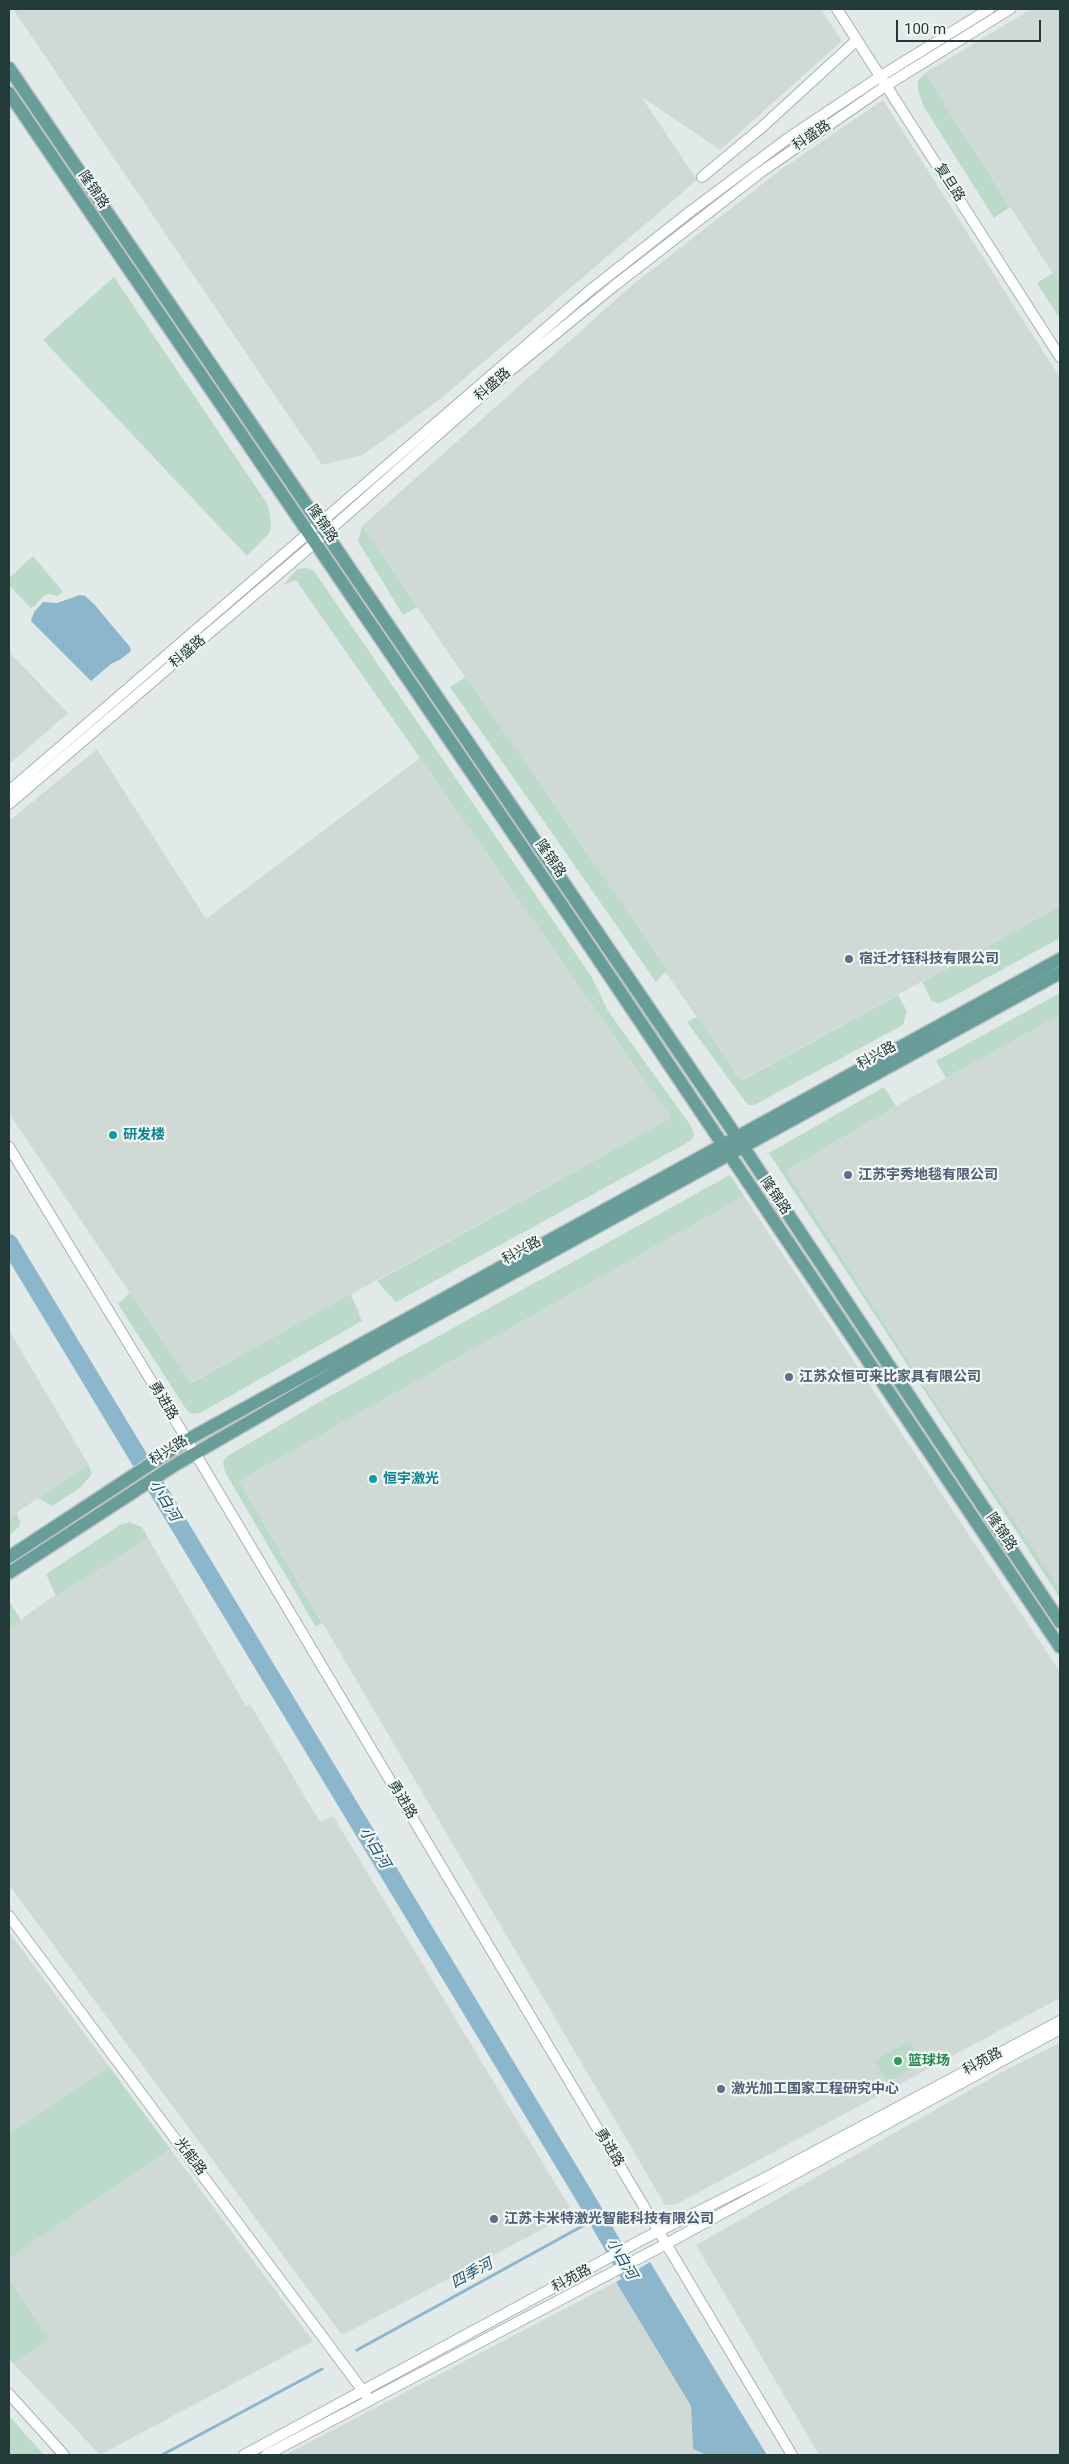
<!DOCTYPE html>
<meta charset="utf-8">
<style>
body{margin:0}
#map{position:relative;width:1069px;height:2464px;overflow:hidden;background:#e1eae8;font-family:Roboto,sans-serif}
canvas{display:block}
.frame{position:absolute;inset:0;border:10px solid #223a38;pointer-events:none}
.scale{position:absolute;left:896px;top:20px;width:145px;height:22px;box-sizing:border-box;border:2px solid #223a38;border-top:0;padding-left:6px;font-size:15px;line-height:18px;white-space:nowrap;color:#223a38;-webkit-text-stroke:4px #f1f7f5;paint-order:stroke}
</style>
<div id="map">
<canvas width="1069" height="2464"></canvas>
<div class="frame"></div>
<div class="scale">100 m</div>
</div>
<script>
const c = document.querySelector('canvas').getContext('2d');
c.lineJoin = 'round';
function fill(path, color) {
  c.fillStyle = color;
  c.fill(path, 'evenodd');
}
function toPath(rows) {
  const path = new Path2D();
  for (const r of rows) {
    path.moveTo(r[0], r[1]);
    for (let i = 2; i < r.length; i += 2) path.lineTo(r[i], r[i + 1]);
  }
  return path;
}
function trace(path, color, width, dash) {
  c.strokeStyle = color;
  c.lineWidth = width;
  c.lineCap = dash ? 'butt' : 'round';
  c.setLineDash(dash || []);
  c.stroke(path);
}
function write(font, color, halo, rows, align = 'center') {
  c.font = font + ' Roboto,"Noto Sans SC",sans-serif';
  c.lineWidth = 4.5;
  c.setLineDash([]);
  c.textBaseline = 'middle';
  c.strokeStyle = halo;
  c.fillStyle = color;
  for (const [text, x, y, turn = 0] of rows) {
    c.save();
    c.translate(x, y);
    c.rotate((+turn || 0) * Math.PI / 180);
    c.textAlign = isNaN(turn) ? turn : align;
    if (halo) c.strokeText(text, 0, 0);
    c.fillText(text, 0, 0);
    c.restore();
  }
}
fill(toPath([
 [13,9,821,9,842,41,720,150,641,96,697,180,440,399,363,455,322,465],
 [1031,9,1060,9,1060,285,925,73],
 [883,100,1060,378,1060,906,740,1081,362,526,630,287,783,168],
 [9,652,68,713,9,764],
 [97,749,206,919,420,758,671,1118,190,1383,9,1113,9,821],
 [1060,1015,1060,1589,945,1417,786,1171,896,1106],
 [744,1196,1060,1672,1060,1998,677,2204,665,2205,239,1481],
 [9,1330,88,1464,9,1518],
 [148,1538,246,1706,250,1704,320,1822,333,1816,573,2213,342,2335,9,1885,9,1851,11,1848,9,1849,9,1628,51,1598],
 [9,1932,313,2341,100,2455,9,2359],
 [1060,2043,1060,2455,819,2455,696,2245,1004,2071],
 [616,2282,691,2406,693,2449,707,2455,285,2455]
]), '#cfdad7');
fill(toPath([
 [925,73,1010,207,994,218,924,107,918,90,918,81],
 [1053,273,1060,285,1060,319,1037,283],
 [114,277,268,505,271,525,269,533,247,556,43,340],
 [362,526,417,607,403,615,358,541],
 [33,556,63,592,57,596,48,594,43,596,35,606,31,608,9,585,9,578],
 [307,568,314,571,591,976,608,1011,691,1126,694,1135,692,1140,396,1302,377,1281,671,1118,296,580,283,585,297,569],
 [466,677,667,970,656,982,450,687],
 [1060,906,1060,938,939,1004,931,1000,922,982],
 [1060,993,1060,1015,946,1078,936,1061],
 [898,995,907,1011,903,1025,754,1105,748,1105,687,1022,697,1017,741,1081],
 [884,1087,896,1106,786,1171,945,1417,1060,1589,1060,1598,769,1153],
 [730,1175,744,1196,239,1481,322,1623,316,1627,225,1472,223,1463,226,1457,321,1401],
 [130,1293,191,1383,351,1294,362,1321,200,1413,193,1414,188,1412,118,1304],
 [88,1464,92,1474,80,1488,52,1506,38,1498],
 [17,1513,20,1522,19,1527,9,1535,9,1518],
 [129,1522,142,1527,148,1538,56,1596,46,1574,120,1525],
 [9,1601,21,1620,9,1628],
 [910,2041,922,2063,887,2082,875,2060],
 [110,2068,170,2149,9,2258,9,2133],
 [9,2279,48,2340,13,2363,9,2359],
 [9,2416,44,2455,9,2455]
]), '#bbdac9');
fill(toPath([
 [80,595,85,596,94,604,130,647,131,651,121,659,111,664,91,681,31,621,34,612,43,602,57,603],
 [650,2262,726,2388,767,2455,707,2455,693,2449,691,2406,616,2282]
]), '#8cb6cc');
trace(toPath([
 [357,2350,597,2218],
 [162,2455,322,2369]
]), '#8cb6cc', 3);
trace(toPath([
 [9,1243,589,2204,641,2295]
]), '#8cb6cc', 18);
const minor = toPath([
 [837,9,1060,357],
 [702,177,761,128,857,40],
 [9,791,588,292,691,211,787,139,881,76,989,9],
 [9,804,316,542,510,371,614,286,761,172,887,85,1010,9],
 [9,1147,195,1453,792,2455],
 [9,1916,366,2395],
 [9,2394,64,2455],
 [244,2455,645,2238,767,2177,1060,2021],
 [266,2455,666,2244,1060,2029]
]);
const major = toPath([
 [9,68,728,1124,1060,1622],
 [9,93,574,923,1060,1647],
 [9,1557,187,1440,1060,959],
 [9,1573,175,1465,391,1340,1060,973]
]);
trace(minor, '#a4b2b0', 12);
trace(major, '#bdc4c3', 15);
trace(minor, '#fff', 10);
trace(major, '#689d99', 12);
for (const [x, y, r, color] of [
 [849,959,5,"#5c6f8a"],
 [113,1135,5,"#0f9aa8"],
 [848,1175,5,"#5c6f8a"],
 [789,1377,5,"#5c6f8a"],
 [373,1479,5,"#0f9aa8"],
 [898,2061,5,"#2e9e5b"],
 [721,2089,5,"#5c6f8a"],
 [494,2219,5,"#5c6f8a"]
]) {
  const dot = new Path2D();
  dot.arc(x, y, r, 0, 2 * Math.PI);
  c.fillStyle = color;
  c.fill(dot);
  trace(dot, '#f1f7f5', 2);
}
write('14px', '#223a38', '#f1f7f5', [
 ["科盛路",812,136,-34],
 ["复旦路",949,183,57],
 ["隆锦路",93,190,56],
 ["科盛路",493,385,-41],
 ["隆锦路",322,524,56],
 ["科盛路",188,652,-40],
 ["隆锦路",550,859,56],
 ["科兴路",877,1056,-29],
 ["隆锦路",775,1196,56],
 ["科兴路",522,1251,-29],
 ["勇进路",163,1401,59],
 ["科兴路",169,1451,-32],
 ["隆锦路",1001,1532,56],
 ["勇进路",402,1800,59],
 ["科苑路",983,2062,-28],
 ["勇进路",609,2148,59],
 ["光能路",190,2157,53],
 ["科苑路",572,2279,-28]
]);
write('bold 14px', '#4e5e75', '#f1f7f5', [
 ["宿迁才钰科技有限公司",859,959],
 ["江苏宇秀地毯有限公司",858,1175],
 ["江苏众恒可来比家具有限公司",799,1377],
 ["激光加工国家工程研究中心",731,2089],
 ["江苏卡米特激光智能科技有限公司",504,2219]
], 'left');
write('bold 14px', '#0d838f', '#f1f7f5', [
 ["研发楼",123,1135],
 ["恒宇激光",383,1479]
], 'left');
write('bold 14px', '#27864d', '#f1f7f5', [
 ["篮球场",908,2061]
], 'left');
write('italic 15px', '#215571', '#f1f7f5', [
 ["小白河",164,1501,59],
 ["小白河",374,1848,59],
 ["小白河",621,2259,60],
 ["四季河",472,2274,-29]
]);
</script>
